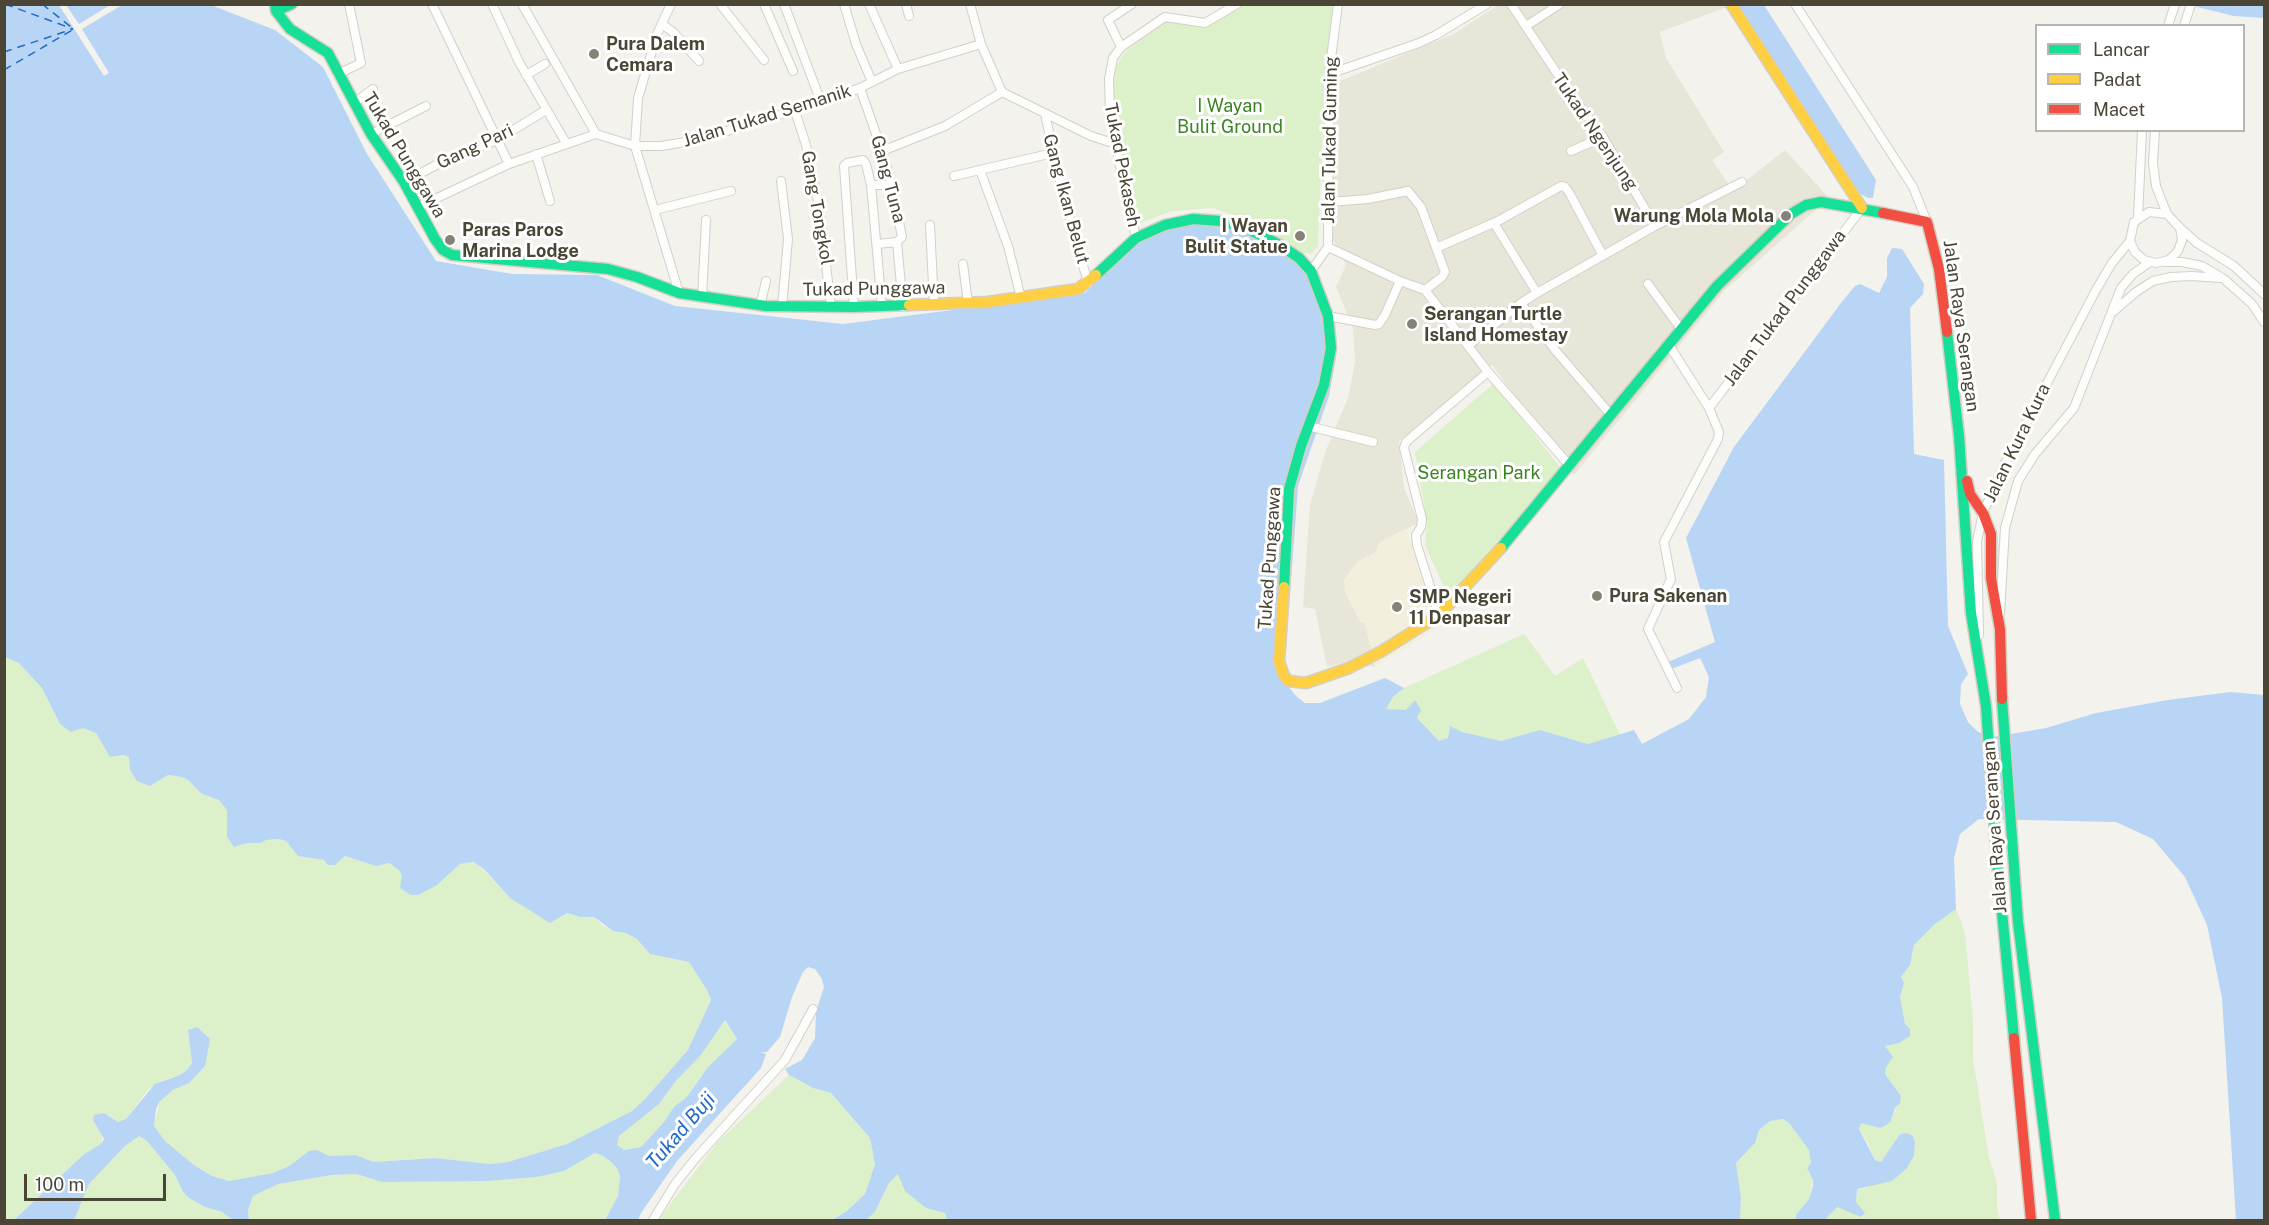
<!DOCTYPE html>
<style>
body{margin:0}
#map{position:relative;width:2269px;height:1225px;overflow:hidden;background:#f3f2ec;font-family:"Public Sans",sans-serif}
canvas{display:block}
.frame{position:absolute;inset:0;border:6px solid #4b4536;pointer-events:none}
.legend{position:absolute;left:2035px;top:24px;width:210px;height:108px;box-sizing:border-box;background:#fff;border:2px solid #b7b5af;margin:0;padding:8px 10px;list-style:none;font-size:18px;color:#4b4536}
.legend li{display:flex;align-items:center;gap:12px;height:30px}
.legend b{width:30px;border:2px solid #b7b5af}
.scale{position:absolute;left:24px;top:1174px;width:142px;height:27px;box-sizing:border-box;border:3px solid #4b4536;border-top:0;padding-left:8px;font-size:18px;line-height:21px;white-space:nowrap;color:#4b4536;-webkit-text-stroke:4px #fff;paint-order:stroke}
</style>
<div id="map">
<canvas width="2269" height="1225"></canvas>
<div class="frame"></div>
<ul class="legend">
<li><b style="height:8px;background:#16e098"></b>Lancar</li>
<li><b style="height:8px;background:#ffcf43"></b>Padat</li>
<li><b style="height:8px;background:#f24e42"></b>Macet</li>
</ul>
<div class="scale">100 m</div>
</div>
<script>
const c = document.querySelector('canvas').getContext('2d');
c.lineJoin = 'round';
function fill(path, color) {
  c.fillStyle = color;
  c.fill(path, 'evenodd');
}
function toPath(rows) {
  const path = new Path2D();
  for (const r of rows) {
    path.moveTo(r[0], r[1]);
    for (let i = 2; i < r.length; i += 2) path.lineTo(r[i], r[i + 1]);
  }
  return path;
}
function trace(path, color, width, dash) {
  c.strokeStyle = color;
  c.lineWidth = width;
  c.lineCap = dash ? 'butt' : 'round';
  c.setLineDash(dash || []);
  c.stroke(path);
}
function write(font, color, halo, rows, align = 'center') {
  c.font = font + ' "Public Sans",sans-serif';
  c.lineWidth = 6;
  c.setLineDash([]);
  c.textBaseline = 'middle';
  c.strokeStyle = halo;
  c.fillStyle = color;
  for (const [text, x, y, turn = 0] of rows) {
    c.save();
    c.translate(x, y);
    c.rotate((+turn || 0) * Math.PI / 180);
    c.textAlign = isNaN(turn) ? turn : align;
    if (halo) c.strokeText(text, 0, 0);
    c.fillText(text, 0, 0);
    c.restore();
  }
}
fill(toPath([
 [1498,5,1732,5,1660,32,1666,58,1724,152,1712,160,1733,191,1785,150,1829,198,1725,290,1574,475,1492,365,1399,441,1404,488,1419,523,1380,542,1376,552,1357,562,1365,623,1375,667,1346,662,1327,667,1315,609,1303,607,1310,504,1326,450,1348,398,1355,362,1353,328,1336,287,1346,265,1332,238,1334,90,1340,81,1454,34]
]), '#e8e5d9');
fill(toPath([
 [1406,529,1449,620,1375,667,1365,624,1360,622,1345,593,1344,580,1357,562,1376,552,1380,542]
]), '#f2efdd');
fill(toPath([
 [1244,5,1333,5,1325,73,1318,246,1311,254,1298,252,1259,224,1213,208,1172,211,1135,225,1118,136,1113,96,1116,66,1127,50,1167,21,1203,28],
 [1494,383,1562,470,1448,596,1425,545,1427,521,1415,452],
 [1524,634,1555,676,1583,658,1620,735,1588,744,1540,730,1501,741,1462,732,1450,726,1448,738,1439,741,1417,718,1415,700,1406,711,1385,710,1393,697,1404,688],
 [4,657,19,662,42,688,60,724,83,728,96,733,110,757,123,755,129,757,130,770,150,786,168,775,182,777,188,780,202,794,219,800,227,810,227,837,246,843,260,843,265,840,279,839,286,841,298,856,324,860,335,865,345,856,376,866,388,863,399,870,402,876,437,885,460,864,472,862,483,869,510,898,580,917,594,917,602,925,613,931,626,933,638,939,650,954,689,962,707,990,711,1000,688,1050,645,1099,632,1111,567,1144,508,1162,490,1164,435,1158,374,1162,355,1155,333,1157,309,1151,289,1166,273,1173,229,1181,212,1176,194,1165,165,1141,154,1126,160,1101,173,1090,189,1082,205,1066,188,1030,192,1063,187,1070,180,1075,163,1080,148,1090,126,1119,118,1122,104,1113,93,1120,102,1135,102,1143,83,1155,14,1220,5,1220],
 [1956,909,1965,933,1973,1020,1973,1059,1989,1158,1997,1183,1997,1208,2000,1220,1825,1220,1837,1207,1856,1202,1857,1189,1866,1188,1911,1162,1914,1156,1915,1142,1900,1134,1881,1162,1875,1160,1867,1141,1859,1129,1861,1123,1880,1128,1891,1121,1901,1096,1885,1074,1885,1045,1905,1024,1900,997,1904,983,1901,977,1910,965,1914,945,1935,924],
 [724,1020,737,1039,708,1067,687,1097,674,1107,664,1122,641,1147,623,1150,617,1145,619,1136,659,1104,675,1082,701,1055],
 [789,1075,813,1088,831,1093,870,1138,875,1164,865,1194,847,1211,832,1220,658,1220,717,1143],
 [1783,1119,1789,1123,1809,1150,1811,1163,1807,1168,1813,1180,1809,1199,1796,1215,1796,1220,1740,1220,1741,1197,1736,1163,1755,1143,1759,1130,1770,1121],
 [139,1136,147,1141,175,1175,183,1192,189,1198,205,1207,222,1212,233,1220,74,1220,89,1184,124,1147],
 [595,1153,603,1156,611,1162,617,1168,620,1176,618,1196,605,1220,250,1220,248,1210,253,1196,277,1184,332,1175,356,1174,373,1180,421,1181,488,1181,537,1177,564,1171],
 [898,1174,926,1208,945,1213,947,1220,865,1220,875,1212,889,1183]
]), '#dcf0c9');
fill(toPath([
 [4,5,211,5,275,30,323,67,367,154,436,261,512,274,597,275,675,306,843,324,1085,293,1131,247,1166,230,1213,221,1258,240,1285,253,1322,287,1333,321,1336,358,1329,396,1298,486,1286,650,1282,650,1281,661,1286,662,1288,686,1296,696,1305,703,1320,703,1385,678,1404,688,1393,697,1386,709,1406,710,1415,700,1421,710,1417,718,1439,741,1448,738,1450,726,1462,732,1501,741,1540,730,1588,744,1634,730,1642,744,1689,719,1706,697,1709,677,1700,658,1671,669,1668,662,1715,642,1686,538,1734,447,1841,303,1855,286,1860,284,1879,293,1887,277,1887,258,1892,248,1902,249,1924,284,1923,294,1910,308,1914,454,1944,460,1948,626,1968,674,1961,684,1960,704,1968,722,1978,732,1993,737,2046,728,2096,713,2168,700,2230,692,2264,695,2264,1220,2236,1220,2222,998,2207,925,2185,877,2153,839,2116,822,1979,819,1960,834,1954,858,1956,909,1935,924,1914,945,1910,965,1901,977,1904,983,1900,997,1905,1024,1910,1029,1910,1036,1899,1043,1885,1046,1893,1057,1886,1067,1885,1074,1901,1096,1900,1103,1895,1108,1891,1121,1886,1125,1880,1128,1861,1123,1859,1129,1875,1160,1881,1162,1900,1134,1907,1133,1913,1136,1915,1142,1914,1156,1907,1168,1892,1181,1857,1189,1856,1202,1865,1213,1861,1217,1837,1207,1825,1220,1796,1220,1796,1215,1809,1199,1813,1186,1813,1180,1807,1168,1811,1163,1809,1150,1789,1123,1783,1119,1770,1121,1759,1130,1755,1143,1736,1163,1741,1197,1740,1220,947,1220,945,1213,926,1208,905,1191,898,1174,889,1183,875,1212,866,1220,832,1220,847,1211,865,1194,875,1164,870,1138,831,1093,813,1088,789,1075,785,1069,802,1060,815,1038,816,1012,824,987,822,979,815,969,808,967,803,972,792,997,780,1037,767,1052,761,1052,766,1054,761,1068,677,1161,641,1213,638,1220,605,1220,618,1196,620,1176,617,1168,611,1162,603,1156,595,1153,564,1171,537,1177,487,1181,382,1182,356,1174,332,1175,278,1184,253,1196,248,1210,249,1220,233,1220,222,1212,205,1207,189,1198,183,1192,175,1175,147,1141,139,1136,124,1147,89,1184,74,1220,14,1220,83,1155,102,1143,104,1139,93,1120,94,1115,104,1113,118,1122,126,1119,155,1084,180,1075,187,1070,192,1063,188,1030,197,1027,210,1039,205,1066,189,1083,173,1090,160,1101,156,1109,154,1126,165,1141,194,1165,212,1176,229,1181,273,1173,289,1166,309,1151,317,1150,329,1156,355,1155,374,1162,435,1158,490,1164,508,1162,567,1144,632,1111,645,1099,688,1050,711,1000,707,990,689,962,650,954,637,939,626,933,613,931,594,917,580,917,567,913,550,923,510,898,484,869,473,862,460,864,437,885,418,895,411,895,400,888,402,876,399,870,389,863,376,866,345,856,335,865,328,865,324,860,298,856,286,841,279,839,266,840,260,843,246,843,234,847,227,837,227,810,219,800,202,794,188,780,182,777,168,775,150,786,137,781,130,770,129,757,123,755,110,757,96,733,83,728,71,732,60,724,42,688,19,663,5,657],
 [725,1020,737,1039,708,1067,687,1097,674,1107,664,1122,641,1147,624,1150,617,1145,619,1136,659,1104,675,1082,701,1055],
 [1737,5,1764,5,1876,180,1873,198,1868,198,1852,189],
 [2189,5,2264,5,2264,18,2234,16]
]), '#b8d5f5');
fill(toPath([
 [59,5,66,5,79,24,110,5,122,5,82,29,109,73,104,76]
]), '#f3f2ec');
trace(toPath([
 [5,4,73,29],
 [42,4,71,27],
 [4,52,73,29],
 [4,70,74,29]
]), '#216bc4', 1.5, [8, 6]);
const street = toPath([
 [432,4,509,164],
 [492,4,519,62,566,143],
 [522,4,596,134],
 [671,4,657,34,638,98,635,146,679,293],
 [720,4,764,60],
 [764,4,793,71],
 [784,4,821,102],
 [844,4,856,44,872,82],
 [869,4,898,69],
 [906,4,909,16],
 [970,4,981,44,1002,92,1091,136,1116,144],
 [1511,4,1572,96,1603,137,1655,226],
 [1795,4,1913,187,1927,222],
 [662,24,674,33,699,61],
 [1526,26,1560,4],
 [2168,26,2175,4],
 [2184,26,2191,4],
 [1121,47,1108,20,1132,4],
 [338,74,361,63,349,4],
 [1329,74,1419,43,1436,35,1487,4],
 [526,75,545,64],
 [860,88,882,151,892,185,901,232,902,237,897,242,903,307],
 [354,103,373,89],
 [795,111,806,145,819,206,831,307],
 [1045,114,1062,191,1088,283],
 [2155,130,2153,163,2156,186,2167,214,2180,228,2182,240,2178,251,2169,260,2156,263,2144,260,2135,252,2130,241,2134,222,2149,212,2167,214],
 [371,134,426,106],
 [882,151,945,126,1002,92],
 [1571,151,1603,137],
 [536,154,550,201],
 [980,170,1008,246,1021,298],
 [954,176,1053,153],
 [781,181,788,239,782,307],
 [404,182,442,162,497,140,546,110],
 [871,185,892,185],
 [1329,202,1368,199,1408,191,1421,207,1445,272,1442,277,1425,290],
 [418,207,509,164,596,134,635,146,661,146,698,140,821,102,860,88,898,69,981,44],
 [655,210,731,191],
 [2138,218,2142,130],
 [1494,223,1537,293],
 [930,225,934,305],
 [2180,228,2197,243,2234,266,2264,294],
 [1136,238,1118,157,1110,113,1109,79,1113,58,1121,47,1165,17,1205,23,1237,4],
 [878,244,897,242],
 [1328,247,1400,281,1425,290,1488,372,1569,465],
 [1436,248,1498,221,1561,186,1565,187,1570,194,1603,256],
 [2165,262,2182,262,2202,266,2224,279,2252,304,2264,322],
 [963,264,968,303],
 [1311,271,1328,247,1329,74,1338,4],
 [1648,284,1681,329],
 [702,297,706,220],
 [1521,303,1555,350,1611,415],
 [760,306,766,281],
 [854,307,844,166,847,163,863,160,866,164,871,185,882,307],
 [2114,311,2136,292,2153,281,2171,277,2192,276,2220,278],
 [1328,316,1375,325,1379,324,1385,315,1400,281],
 [1469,345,1521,303,1537,293,1655,226,1742,182],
 [1669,345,1709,408,1719,432,1718,439,1664,542,1671,579,1648,629,1677,688],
 [1709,408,1862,208],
 [1308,426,1373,442],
 [2000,613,2005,528,2018,481,2035,454,2074,408,2121,288,2133,274,2150,262],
 [1439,615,1417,545,1416,535,1421,527,1422,519,1404,448,1406,442,1414,435,1488,372],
 [1979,635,1977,541,1983,513,2002,469,2096,290,2112,263,2130,241],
 [653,1220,675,1184,695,1159,785,1060,813,1009]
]);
const fast = toPath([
 [275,4,276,11,290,29,328,53,371,134,404,182,435,239,443,250,452,255,608,269,637,277,679,293,766,306,854,307,909,305],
 [276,11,292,4],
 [1096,275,1136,238,1165,225,1193,219,1220,221,1246,228,1278,244,1299,258,1311,271,1328,316,1331,348,1324,385,1301,446,1289,489,1284,587],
 [1947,332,1959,436,1971,613,1986,706,1996,849,2014,1038],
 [1501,548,1717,286,1791,214,1806,205,1821,202,1883,213],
 [2002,699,2018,922,2055,1220]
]);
const slow = toPath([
 [1731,4,1862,208],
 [909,305,988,302,1078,289,1096,275],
 [1284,587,1279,661,1284,676,1289,681,1306,683,1349,668,1382,651,1439,615,1501,548]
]);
const jam = toPath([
 [1883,213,1927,222,1939,269,1947,332],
 [1967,481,1970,494,1983,513,1991,534,1991,578,2000,629,2002,699],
 [2014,1038,2031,1220]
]);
trace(street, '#d1d0c9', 10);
trace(fast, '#d3d0c2', 13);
trace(slow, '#d3d0c2', 13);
trace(jam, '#d3d0c2', 13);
trace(street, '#fdfdfc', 8);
trace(fast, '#16e098', 10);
trace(slow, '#ffcf43', 10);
trace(jam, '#f24e42', 10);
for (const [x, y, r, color] of [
 [594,54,6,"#868276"],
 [1786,216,6,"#868276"],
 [1300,236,6,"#868276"],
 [450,240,6,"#868276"],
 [1412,324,6,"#868276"],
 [1597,596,6,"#868276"],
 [1397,607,6,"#868276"]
]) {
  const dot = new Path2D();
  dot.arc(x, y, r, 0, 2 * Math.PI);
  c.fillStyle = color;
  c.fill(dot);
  trace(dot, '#fff', 2);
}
write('bold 18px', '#4b4536', '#fff', [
 ["Pura Dalem",606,44],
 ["Cemara",606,65],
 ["Warung Mola Mola",1774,216,"right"],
 ["I Wayan",1288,226,"right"],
 ["Bulit Statue",1288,247,"right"],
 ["Paras Paros",462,230],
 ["Marina Lodge",462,251],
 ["Serangan Turtle",1424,314],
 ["Island Homestay",1424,335],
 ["Pura Sakenan",1609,596],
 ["SMP Negeri",1409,597],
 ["11 Denpasar",1409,618]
], 'left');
write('18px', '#3a8421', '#fff', [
 ["I Wayan",1230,106],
 ["Bulit Ground",1230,127],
 ["Serangan Park",1479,473]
]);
write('18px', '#4b4536', '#fff', [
 ["Jalan Tukad Semanik",767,116,-17],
 ["Tukad Ngenjung",1595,132,56],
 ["Jalan Tukad Guming",1330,140,-89],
 ["Gang Pari",475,147,-25],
 ["Tukad Punggawa",404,155,59],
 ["Tukad Pekaseh",1122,165,79],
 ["Gang Tuna",888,179,75],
 ["Gang Ikan Belut",1066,199,75],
 ["Gang Tongkol",817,208,80],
 ["Tukad Punggawa",874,289,-1],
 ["Jalan Tukad Punggawa",1785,308,-53],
 ["Jalan Raya Serangan",1961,326,82],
 ["Jalan Kura Kura",2017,443,-64],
 ["Tukad Punggawa",1270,558,-86],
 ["Jalan Raya Serangan",1995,827,-94]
]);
write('italic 20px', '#216bc4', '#fff', [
 ["Tukad Buji",681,1131,-49]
]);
</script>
